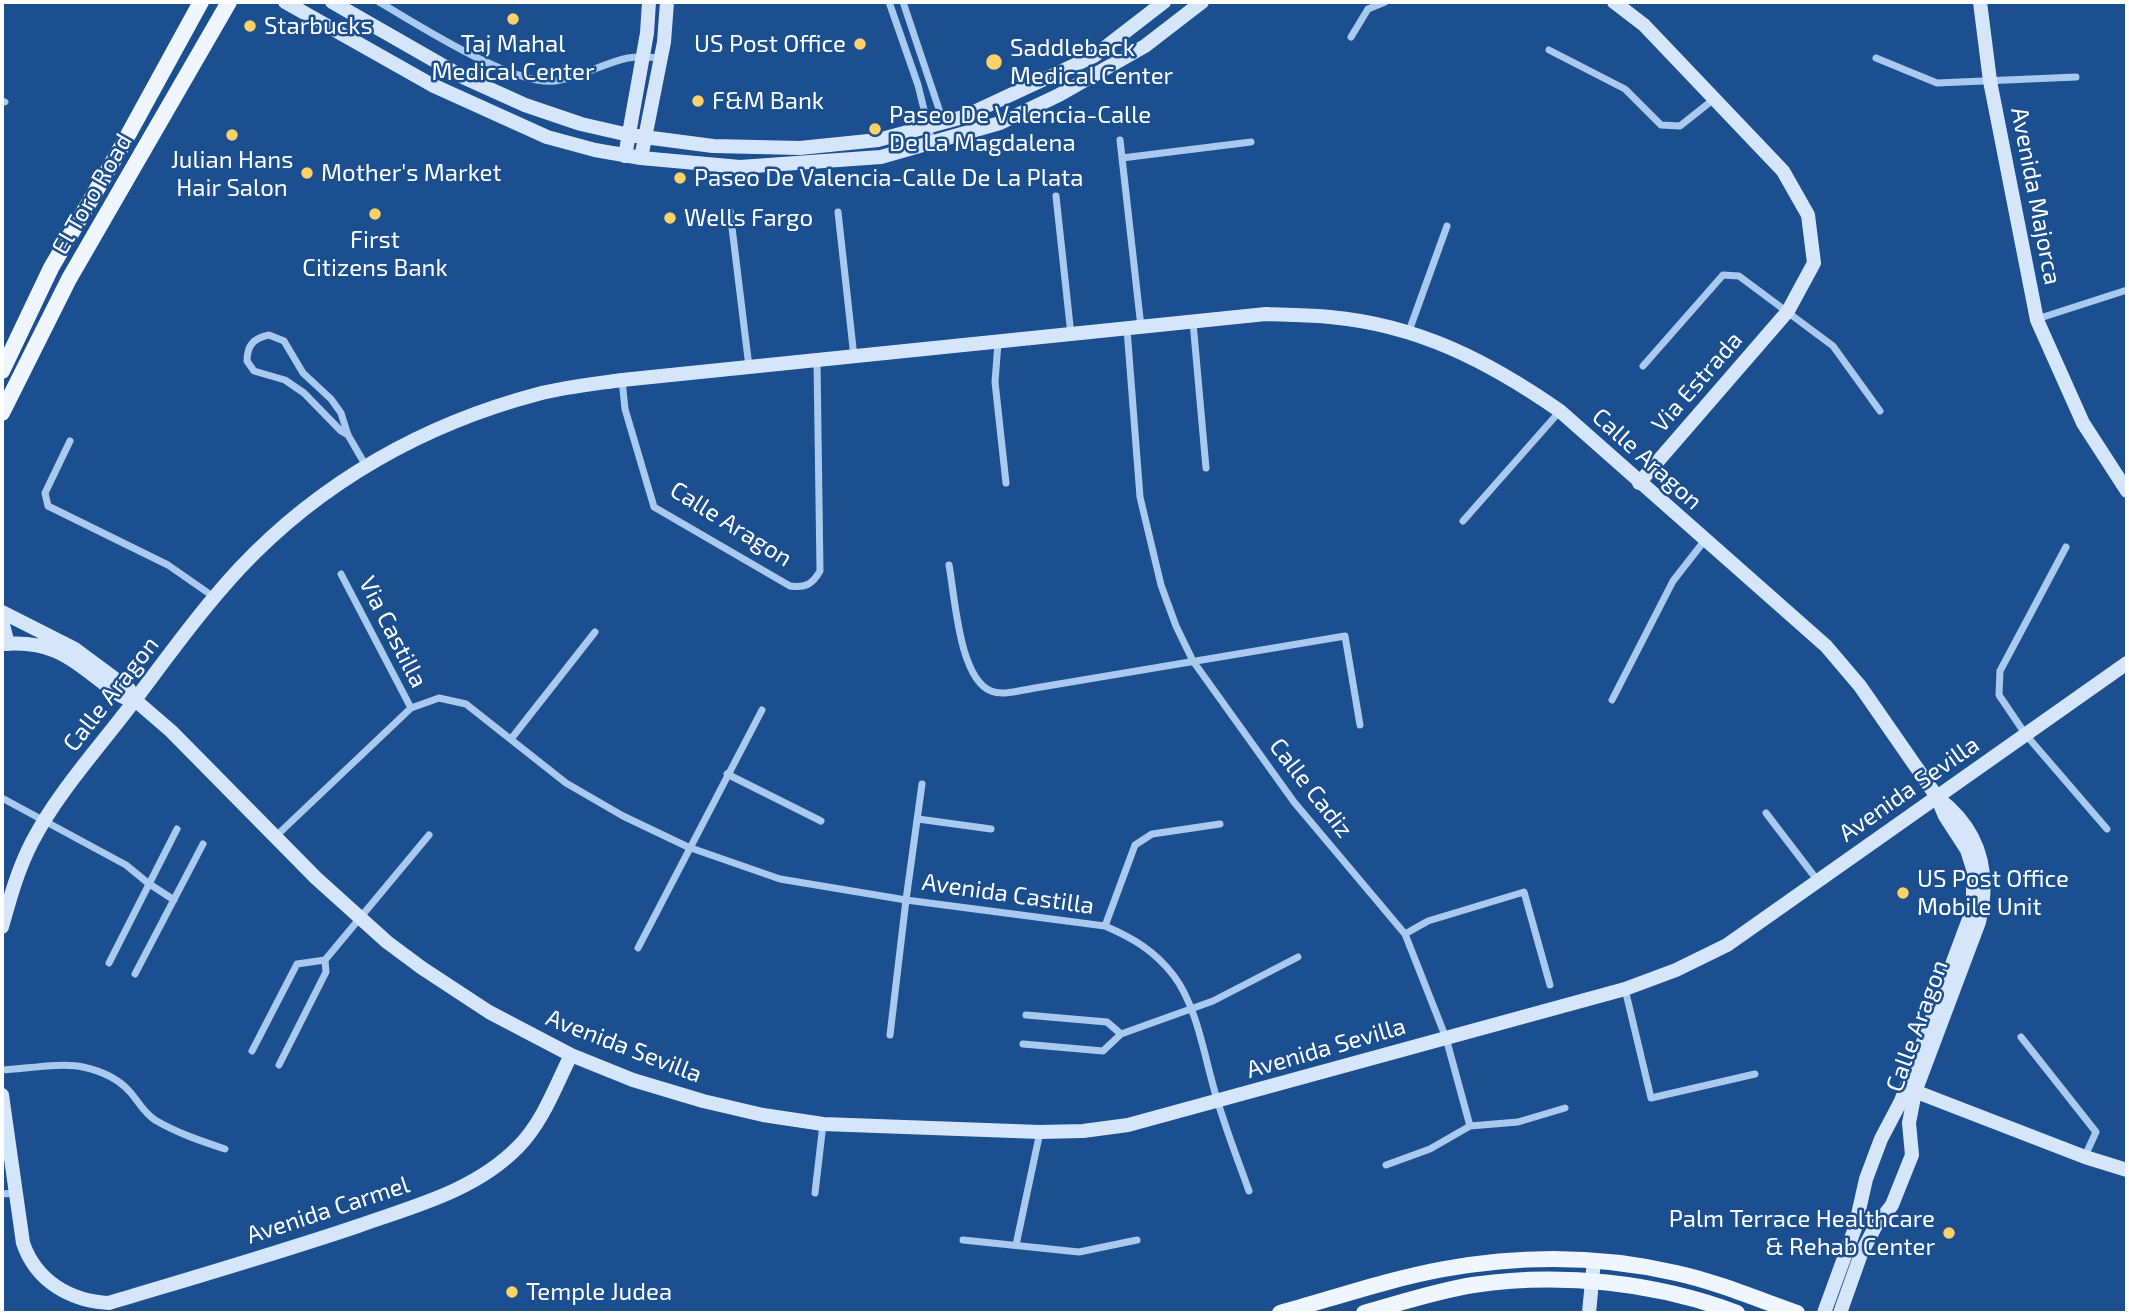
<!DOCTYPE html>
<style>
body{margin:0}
#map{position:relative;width:2129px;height:1315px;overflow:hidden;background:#1b4f8f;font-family:"Exo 2",sans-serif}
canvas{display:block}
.frame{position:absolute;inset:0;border:4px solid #fff;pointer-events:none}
</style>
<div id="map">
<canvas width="2129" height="1315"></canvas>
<div class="frame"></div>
</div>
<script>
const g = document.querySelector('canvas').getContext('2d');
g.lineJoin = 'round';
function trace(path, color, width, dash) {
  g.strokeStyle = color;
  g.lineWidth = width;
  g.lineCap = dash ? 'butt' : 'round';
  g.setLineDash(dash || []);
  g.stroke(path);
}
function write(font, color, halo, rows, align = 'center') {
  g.font = font + ' "Exo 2",sans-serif';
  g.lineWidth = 5;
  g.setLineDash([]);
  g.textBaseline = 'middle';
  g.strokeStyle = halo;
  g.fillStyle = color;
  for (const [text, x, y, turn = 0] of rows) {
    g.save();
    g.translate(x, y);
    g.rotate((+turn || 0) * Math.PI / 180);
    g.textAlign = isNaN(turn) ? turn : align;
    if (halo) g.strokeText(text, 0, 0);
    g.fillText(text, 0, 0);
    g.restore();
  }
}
const street = new Path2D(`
 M 379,2 C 419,25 512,86 555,81 C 580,78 603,63 628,58 C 638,56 650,57 660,58
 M 889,2 L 918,85 L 932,142
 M 903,2 L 944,124
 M 1351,37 L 1368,9 L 1385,2
 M 1549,50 L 1625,89 L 1661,125 L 1680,126 L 1714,99
 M 1876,58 L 1937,83 L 2076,77
 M 2,101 L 5,102
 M 1120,140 L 1141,327
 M 1122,158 L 1251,142
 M 1056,196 L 1071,335
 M 730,211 L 749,367
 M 838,212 L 854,357
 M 2037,319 L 2127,290
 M 1193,322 L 1206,468
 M 1127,329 L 1140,497 L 1161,585 L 1176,626 L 1193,661 L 1294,802 L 1405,934 L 1446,1038 L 1470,1126
 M 1409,331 L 1447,226
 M 998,343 L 995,382 L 1006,483
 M 1643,366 L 1723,275 L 1739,276 L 1833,346 L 1880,411
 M 622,380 L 625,409 L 654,507 L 790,586 C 805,588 812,585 820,571 L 817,361
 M 348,435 L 341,431 L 304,393 L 285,380 L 254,371 L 247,361 C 247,345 254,338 269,335 L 284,341 L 303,373 L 331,399 L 341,413 L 348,435 L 366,466
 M 70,441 L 45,493 L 48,506 L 168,565 L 214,597
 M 1463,521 L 1560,411
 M 2066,547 L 2000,671 L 1999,695 L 2026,735 L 2107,829
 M 949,565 C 955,597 959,678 991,691 C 1003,696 1022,690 1035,688 L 1345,636 L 1360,725
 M 341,574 L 411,708
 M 1612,700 L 1673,581 L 1705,540
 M 511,739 L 595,632
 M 727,774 L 821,821
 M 2,798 L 126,865 L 148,883 L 174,900
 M 1766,813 L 1818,881
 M 918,819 L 991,829
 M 275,837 L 411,708 L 439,698 L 466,704 L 566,783 L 623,816 L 688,847 L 780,879 L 906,900 L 1105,926 C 1133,938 1155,951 1174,976 C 1198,1008 1205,1061 1217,1099 C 1226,1130 1238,1160 1249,1191
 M 1105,926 L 1135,845 L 1152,834 L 1220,824
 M 1405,934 L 1428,921 L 1524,892 L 1550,985
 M 638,948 L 762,710
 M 325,960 L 429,835
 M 109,963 L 177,829
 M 135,974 L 203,844
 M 1625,989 L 1651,1098 L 1755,1074
 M 1026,1015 L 1107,1022 L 1121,1034
 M 890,1035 L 906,900 L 922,784
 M 2021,1037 L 2096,1132 L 2085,1156
 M 1023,1044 L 1103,1051 L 1121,1034 L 1213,1001 L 1298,957
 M 252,1051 L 297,964 L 325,960
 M 279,1065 L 326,972 L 325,960
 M 2,1070 C 24,1069 63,1062 83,1067 C 101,1071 118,1078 130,1092 C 139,1102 143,1112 155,1120 C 177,1133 201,1141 225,1149
 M 1386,1165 L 1430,1149 L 1470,1126 L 1518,1122 L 1565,1108
 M 815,1193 L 823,1124
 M 2,1194 L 15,1193
 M 963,1240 L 1079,1252 L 1137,1240
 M 1016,1245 L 1040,1132`);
const secondary = new Path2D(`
 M 285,2 L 432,85 L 547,137 L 595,150 L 641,158 L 740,167 L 881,157 L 1000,123 L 1059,95 L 1145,46 L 1202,2
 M 332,2 L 463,77 L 525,105 L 581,124 L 629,135 L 713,146 L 800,148 L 878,140 L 963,117 L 1094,56 L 1164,2
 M 1614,2 L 1644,25 L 1783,171 L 1808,215 L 1814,263 L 1788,311 L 1639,483
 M 1980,2 L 1990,81 L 2037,320 L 2083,423 L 2127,491
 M 625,156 L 647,33 L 649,2
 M 641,158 L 664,42 L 667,2
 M 2,612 L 75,649 L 129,689 L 135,700 L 171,731 L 316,878 L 387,942 L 422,968 L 489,1012 L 571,1055 L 633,1080 L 703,1101 L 763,1115 L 823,1124 L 1040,1132 L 1083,1131 L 1128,1125 L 1625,989 L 1676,970 L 1727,945 L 2127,663
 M 2,621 L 8,644
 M 2,644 C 48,640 66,654 102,682 C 113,690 121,699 135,700
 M 2,927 C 10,898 18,869 32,842 C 57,794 95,752 128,709 C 164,662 199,612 240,568 C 321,482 424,424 538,394 C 565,387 594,384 622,380 L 1266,314 C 1287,315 1309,315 1330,317 C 1418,325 1488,361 1560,411 L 1826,646 L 1860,686 L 1937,797 L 1945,816 L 1967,850 L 1973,869 L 1973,901 L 1969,919 L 1901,1101 L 1881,1139 L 1866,1179 L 1855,1228 L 1824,1313
 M 1909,1089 L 2085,1157 L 2127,1170
 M 2,1095 L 23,1243 C 36,1281 70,1301 109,1303 C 192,1278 275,1254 358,1226 C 414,1206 475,1191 518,1147 C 543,1122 556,1085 571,1055
 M 1589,1313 L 1594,1260
 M 1840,1313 L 1861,1254 L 1875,1227 L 1892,1205 L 1912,1155 L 1909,1123 L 1915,1092 L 1979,922 C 1991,872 1980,830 1938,798`);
const primary = new Path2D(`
 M 2,371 L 51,268 L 122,146 L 201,2
 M 2,413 L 69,279 L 229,2
 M 1280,1313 C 1334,1298 1389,1279 1444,1269 C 1521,1255 1599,1255 1676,1273 C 1717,1282 1757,1299 1797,1313
 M 1364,1313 C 1400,1303 1436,1291 1473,1285 C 1560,1272 1655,1282 1737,1313`);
const markers = [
 [513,19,7,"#ffd166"],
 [250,26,7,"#ffd166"],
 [860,44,7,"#ffd166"],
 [994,62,9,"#ffd166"],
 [698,101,7,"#ffd166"],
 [875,129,7,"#ffd166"],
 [232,135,7,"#ffd166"],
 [307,173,7,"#ffd166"],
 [680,178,7,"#ffd166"],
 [375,214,7,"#ffd166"],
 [670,218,7,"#ffd166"],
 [1903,893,7,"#ffd166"],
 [1949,1233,7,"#ffd166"],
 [512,1292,7,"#ffd166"]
];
const poiNames = [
 ["Starbucks",264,26],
 ["Taj Mahal",513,44,"center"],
 ["Medical Center",513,72,"center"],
 ["US Post Office",846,44,"right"],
 ["Saddleback",1010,48],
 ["Medical Center",1010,76],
 ["F&M Bank",712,101],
 ["Paseo De Valencia-Calle",889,115],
 ["De La Magdalena",889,143],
 ["Julian Hans",232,160,"center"],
 ["Hair Salon",232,188,"center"],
 ["Mother's Market",321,173],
 ["Paseo De Valencia-Calle De La Plata",694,178],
 ["Wells Fargo",684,218],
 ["First",375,240,"center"],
 ["Citizens Bank",375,268,"center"],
 ["US Post Office",1917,879],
 ["Mobile Unit",1917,907],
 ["Palm Terrace Healthcare",1935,1219,"right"],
 ["& Rehab Center",1935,1247,"right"],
 ["Temple Judea",526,1292]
];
const streetNames = [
 ["El Toro Road",92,194,-60],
 ["Avenida Majorca",2036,196,79],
 ["Via Estrada",1697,382,-49],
 ["Calle Aragon",1647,459,42],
 ["Calle Aragon",731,524,32],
 ["Via Castilla",393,632,63],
 ["Calle Aragon",111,694,-52],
 ["Calle Cadiz",1311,788,52],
 ["Avenida Sevilla",1909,789,-35],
 ["Avenida Castilla",1008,894,8],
 ["Calle Aragon",1917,1026,-70],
 ["Avenida Sevilla",624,1046,21],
 ["Avenida Sevilla",1326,1048,-16],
 ["Avenida Carmel",328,1210,-18]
];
trace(street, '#a9c9ee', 7);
trace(secondary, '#d6e6fa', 14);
trace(primary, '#f0f6ff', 16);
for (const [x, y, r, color] of markers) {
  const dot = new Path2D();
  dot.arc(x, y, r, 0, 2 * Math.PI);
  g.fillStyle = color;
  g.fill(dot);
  trace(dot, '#1b4f8f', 2.5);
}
write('24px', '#fff', '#1b4f8f', poiNames, 'left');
write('24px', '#fff', '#1b4f8f', streetNames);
</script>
